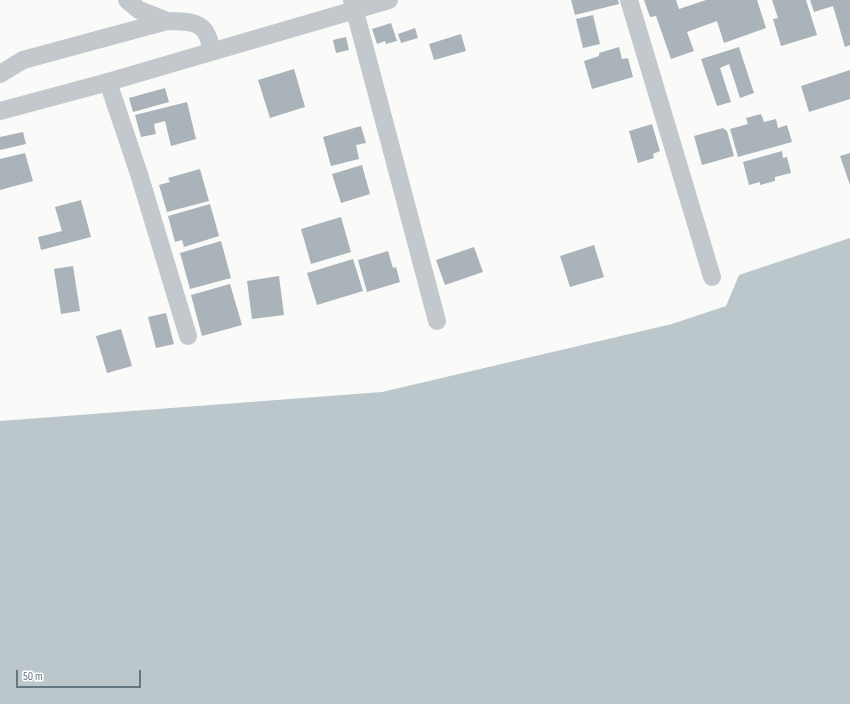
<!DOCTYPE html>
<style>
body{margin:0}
#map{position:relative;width:850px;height:704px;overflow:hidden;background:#fafaf8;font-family:"Sofia Sans Condensed",sans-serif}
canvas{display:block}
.scale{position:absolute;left:16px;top:670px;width:125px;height:18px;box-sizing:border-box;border:2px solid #657683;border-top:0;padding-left:5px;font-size:12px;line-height:14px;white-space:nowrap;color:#657683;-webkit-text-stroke:3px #fff;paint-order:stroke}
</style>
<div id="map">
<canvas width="850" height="704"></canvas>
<div class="scale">50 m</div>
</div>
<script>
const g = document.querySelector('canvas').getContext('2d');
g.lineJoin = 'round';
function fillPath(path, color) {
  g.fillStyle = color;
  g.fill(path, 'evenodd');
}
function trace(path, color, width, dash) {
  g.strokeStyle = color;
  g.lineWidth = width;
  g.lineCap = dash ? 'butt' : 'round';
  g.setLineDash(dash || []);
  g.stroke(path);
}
const water = new Path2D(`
 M 850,238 L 850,704 L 0,704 L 0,421 L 382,392 L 672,324 L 726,306 L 739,275 Z`);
const building = new Path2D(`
 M 571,0 L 618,0 L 619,4 L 575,15 Z
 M 644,0 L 676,0 L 679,9 L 706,0 L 757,0 L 766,28 L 724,43 L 717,21 L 687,32 L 694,51 L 671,59 L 656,16 L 650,17 Z
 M 772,0 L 806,0 L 817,35 L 781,46 L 773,19 L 778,18 Z
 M 810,0 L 850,0 L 850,45 L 845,47 L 833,6 L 814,12 Z
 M 593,15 L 600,44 L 583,48 L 576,19 Z
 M 391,23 L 397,41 L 386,44 L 385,41 L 377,44 L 372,29 Z
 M 415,28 L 418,38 L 401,43 L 398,34 Z
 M 461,34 L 466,51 L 434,60 L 429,44 Z
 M 346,37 L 349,50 L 336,53 L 333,40 Z
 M 619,47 L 622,59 L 628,58 L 633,77 L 592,89 L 584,61 L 599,56 L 599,53 Z
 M 739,47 L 754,93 L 740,98 L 729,64 L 720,68 L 731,102 L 717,106 L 701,59 Z
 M 294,69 L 305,107 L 270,118 L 258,80 Z
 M 850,70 L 850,99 L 809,112 L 801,86 Z
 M 165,88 L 169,102 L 133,112 L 129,98 Z
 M 187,102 L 196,139 L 171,146 L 165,121 L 154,124 L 156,134 L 141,137 L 135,115 Z
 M 761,114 L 764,122 L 776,119 L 778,128 L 787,125 L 792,142 L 738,157 L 730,129 L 748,124 L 746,118 Z
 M 652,124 L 660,151 L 653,154 L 654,158 L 638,163 L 629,131 Z
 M 361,126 L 366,143 L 356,145 L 359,159 L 331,166 L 323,137 Z
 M 723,128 L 727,131 L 734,156 L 702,165 L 694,136 Z
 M 23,132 L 26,144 L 0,150 L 0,137 Z
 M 782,151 L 783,158 L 787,157 L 791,173 L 775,177 L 775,181 L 760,185 L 760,182 L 749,185 L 743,162 Z
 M 25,153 L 33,181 L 0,190 L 0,159 Z
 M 850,153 L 850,185 L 840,156 Z
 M 362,165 L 370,194 L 341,203 L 332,174 Z
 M 200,169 L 209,201 L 167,212 L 159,185 L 170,182 L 168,178 Z
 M 81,200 L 91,237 L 41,250 L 38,237 L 62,231 L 55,207 Z
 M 210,204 L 219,236 L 184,247 L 182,240 L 175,242 L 168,216 Z
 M 341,217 L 351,252 L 311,264 L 301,229 Z
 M 221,241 L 231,278 L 190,289 L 180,253 Z
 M 594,245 L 604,277 L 570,287 L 560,256 Z
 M 474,247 L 483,272 L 445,285 L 436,260 Z
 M 388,251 L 393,268 L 396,267 L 400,282 L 367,292 L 358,260 Z
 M 353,259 L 363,291 L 317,305 L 307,273 Z
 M 73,266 L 80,311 L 61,314 L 54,269 Z
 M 279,276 L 284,315 L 252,319 L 247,281 Z
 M 230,284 L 242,325 L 202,336 L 191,295 Z
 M 166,313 L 174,344 L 156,348 L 148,317 Z
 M 121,329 L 132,366 L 107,373 L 96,336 Z`);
const minor = new Path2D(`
 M 127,0 L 139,10 L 167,21
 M 352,0 L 437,321
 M 629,0 L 712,277
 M 0,74 L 23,60 L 167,21 C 179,22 196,20 204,30 C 209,35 210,45 212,51
 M 108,82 L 139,174 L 188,336
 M 0,111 L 108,82 L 389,0`);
fillPath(water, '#bbc7cb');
fillPath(building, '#aab3b9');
trace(minor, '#c3c8cc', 18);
</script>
